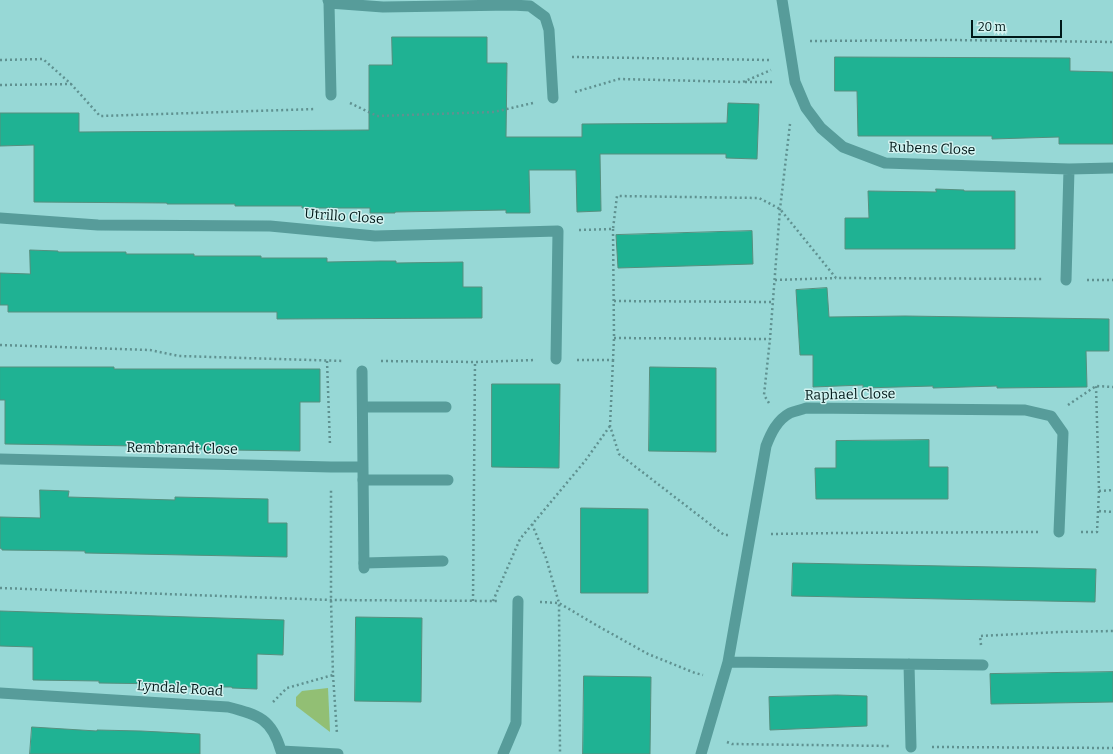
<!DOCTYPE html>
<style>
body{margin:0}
#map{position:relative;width:1113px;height:754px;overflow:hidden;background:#97d8d6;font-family:Bitter,serif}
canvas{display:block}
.scale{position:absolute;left:971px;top:20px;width:91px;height:18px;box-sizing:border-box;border:2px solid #001818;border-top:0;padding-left:5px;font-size:12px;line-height:14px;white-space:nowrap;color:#001818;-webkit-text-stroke:3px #d2f2f0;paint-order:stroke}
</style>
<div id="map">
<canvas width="1113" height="754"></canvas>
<div class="scale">20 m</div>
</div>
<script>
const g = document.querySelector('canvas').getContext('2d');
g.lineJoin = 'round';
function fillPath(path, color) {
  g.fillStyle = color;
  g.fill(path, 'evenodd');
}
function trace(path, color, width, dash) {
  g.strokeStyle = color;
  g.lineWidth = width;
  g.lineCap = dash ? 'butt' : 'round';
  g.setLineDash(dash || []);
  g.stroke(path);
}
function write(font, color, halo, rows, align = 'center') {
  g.font = font + ' Bitter,serif';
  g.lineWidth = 3;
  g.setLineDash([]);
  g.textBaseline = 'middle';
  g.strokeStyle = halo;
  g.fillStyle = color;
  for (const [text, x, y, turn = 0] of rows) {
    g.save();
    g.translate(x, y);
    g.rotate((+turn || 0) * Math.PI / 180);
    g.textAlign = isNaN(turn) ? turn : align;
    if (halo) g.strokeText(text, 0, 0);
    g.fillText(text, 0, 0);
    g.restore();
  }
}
const green = new Path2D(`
 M 328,688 L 330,732 L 296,706 L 296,697 L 302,691 Z`);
const building = new Path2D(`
 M 392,37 L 487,37 L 487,63 L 507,63 L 506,137 L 582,137 L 582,124 L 727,123 L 728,103 L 759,104 L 757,159 L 726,158 L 726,154 L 600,154 L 601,211 L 577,212 L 576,170 L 529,170 L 530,213 L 506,213 L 506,210 L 395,212 L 395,213 L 370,213 L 370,208 L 302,208 L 302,206 L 235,206 L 235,204 L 167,204 L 167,203 L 34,202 L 34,145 L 0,146 L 0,113 L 79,113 L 79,132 L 369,130 L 369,65 L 392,65 Z
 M 835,57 L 1070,58 L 1070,71 L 1113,72 L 1113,144 L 1059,144 L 1059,137 L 992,139 L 992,136 L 858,136 L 857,91 L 835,91 Z
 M 936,189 L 964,190 L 964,191 L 1015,191 L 1015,249 L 845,249 L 845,218 L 869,218 L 868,191 L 936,192 Z
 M 752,231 L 753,264 L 618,268 L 616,235 Z
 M 30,250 L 58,251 L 58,252 L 126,252 L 126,254 L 194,254 L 194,256 L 261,256 L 261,258 L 327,258 L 327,262 L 380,261 L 396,261 L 396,263 L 463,262 L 463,287 L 482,287 L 482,318 L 277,319 L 277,312 L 8,312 L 8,305 L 0,305 L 0,273 L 30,274 Z
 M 827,288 L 829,317 L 905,316 L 1109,319 L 1109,351 L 1086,351 L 1087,387 L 997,388 L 997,386 L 933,388 L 933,386 L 863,388 L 863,385 L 813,387 L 813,355 L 800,355 L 796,290 Z
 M 0,367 L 114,367 L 114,369 L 320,369 L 320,402 L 300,402 L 300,451 L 229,450 L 229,451 L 204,451 L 204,449 L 138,449 L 138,446 L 5,444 L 5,400 L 0,400 Z
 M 650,367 L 716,368 L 716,452 L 649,451 Z
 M 492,384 L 560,384 L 559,468 L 492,467 Z
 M 929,440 L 929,467 L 948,467 L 948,499 L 816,499 L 815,468 L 836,468 L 836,441 Z
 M 40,490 L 69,491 L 68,497 L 175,500 L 175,497 L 268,499 L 268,523 L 287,523 L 287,557 L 85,553 L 85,551 L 2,550 L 2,549 L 0,548 L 0,517 L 40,518 Z
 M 581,508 L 648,509 L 648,593 L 581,593 Z
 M 793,563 L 1096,569 L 1095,602 L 792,596 Z
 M 0,611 L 284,620 L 283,655 L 257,654 L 257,689 L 232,688 L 232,687 L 165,687 L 165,684 L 99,683 L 99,681 L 33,680 L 33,647 L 0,646 Z
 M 356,617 L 422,618 L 421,702 L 355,701 Z
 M 1113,672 L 1113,702 L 991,704 L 990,674 Z
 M 584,676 L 651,677 L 650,754 L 583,754 Z
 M 837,695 L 867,696 L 867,726 L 770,730 L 769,697 Z
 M 32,727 L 97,731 L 97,730 L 141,731 L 200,734 L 200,754 L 30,754 Z`);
const path = new Path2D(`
 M 810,41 L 950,40 L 1113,42
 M 572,57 L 769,60
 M 0,60 L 43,59 L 71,84 L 100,116 L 316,109
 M 745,82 L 774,82
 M 0,85 L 71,84
 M 575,92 L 619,79 L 743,82 L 771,70
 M 350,103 L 377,116 L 494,112 L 533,103
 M 579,230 L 613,229 L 617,196 L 759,198 L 780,209 L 836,278 L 1044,279
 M 775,280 L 836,278
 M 1087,280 L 1113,280
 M 614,301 L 773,302
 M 614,338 L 770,339 L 780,209 L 790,124
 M 0,345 L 150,350 L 179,356 L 344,361
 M 577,360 L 613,360 L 614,338 L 613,229
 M 613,360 L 610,426 L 619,454 L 724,535 L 728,535
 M 327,361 L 330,445
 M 381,361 L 475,362 L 536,360
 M 769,403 L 764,395 L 770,339
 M 1068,405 L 1096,386 L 1113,387
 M 1099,491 L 1113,490
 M 1099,511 L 1113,512
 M 532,524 L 546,558 L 559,603 L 560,754
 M 1081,532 L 1097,532 L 1099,491 L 1096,386
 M 771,534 L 837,533 L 1038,532
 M 0,588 L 331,600 L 497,601
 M 473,601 L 475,362
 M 493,601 L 520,539 L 585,461 L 610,426
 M 540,602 L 559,603 L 596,625 L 648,654 L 695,673 L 703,675
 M 981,645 L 980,636 L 1059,632 L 1113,631
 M 333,675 L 337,734
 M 273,702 L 287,688 L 333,675 L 331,600 L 331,488
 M 727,742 L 732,744 L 889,746
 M 932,747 L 1113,748`);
const service = new Path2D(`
 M 363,407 L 446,407
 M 363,480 L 448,480
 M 364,563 L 443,561
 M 503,754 L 516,723 L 518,601`);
const minor = new Path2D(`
 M 328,0 L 329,3 L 383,7 L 512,5 L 530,6 L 545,17 L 549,30 L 553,98
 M 782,0 L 795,82 L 806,108 L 821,128 L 843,147 L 885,163 L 1069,169 L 1113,168
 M 329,3 L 331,95
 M 0,218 L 98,225 L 270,226 L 375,236 L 558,231 L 556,359
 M 1066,280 L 1069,169
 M 362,371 L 364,568
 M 0,459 L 331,467 L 363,467
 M 728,662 L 983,665
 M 909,664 L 911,747
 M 0,693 L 228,707 C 259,715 272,719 281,751 L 338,754
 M 701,754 L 728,662 L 766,446 C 771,433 777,420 790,413 C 795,411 801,410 806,408 L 1025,410 L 1051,416 L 1063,433 L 1059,532`);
const streetNames = [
 ["Rubens Close",932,149,2],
 ["Utrillo Close",344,217,4],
 ["Raphael Close",850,395,-1],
 ["Rembrandt Close",182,449,1],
 ["Lyndale Road",180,689,4]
];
fillPath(green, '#92bf74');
fillPath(building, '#1fb293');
trace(building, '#568f7e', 1);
trace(path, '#5f9190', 2.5, [2, 3]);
trace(service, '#579c9a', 11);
trace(minor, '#579c9a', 11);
write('14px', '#001818', '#d2f2f0', streetNames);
</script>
